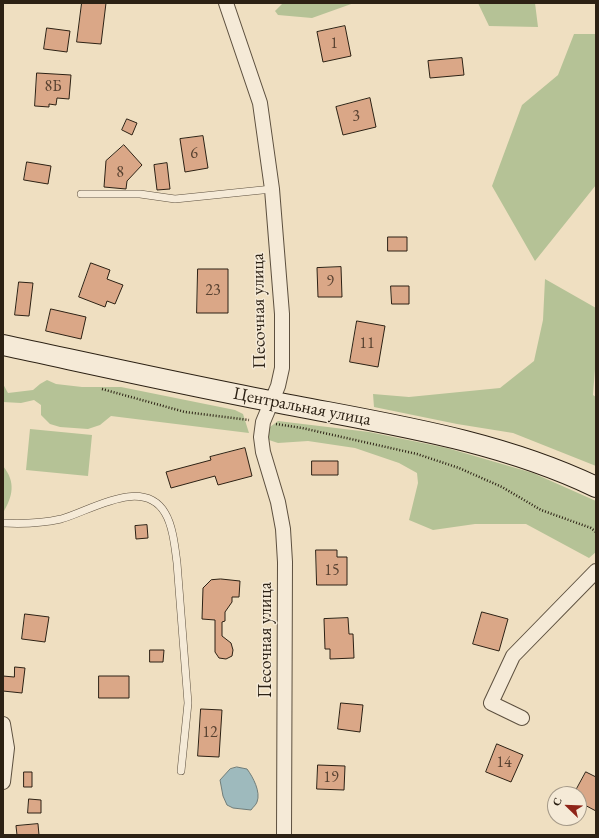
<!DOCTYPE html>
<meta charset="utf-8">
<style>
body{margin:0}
#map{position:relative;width:599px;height:838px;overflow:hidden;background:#efdfc1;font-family:"EB Garamond",serif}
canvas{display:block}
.frame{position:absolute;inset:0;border:4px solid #2c2114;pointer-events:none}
.north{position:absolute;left:547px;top:786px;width:40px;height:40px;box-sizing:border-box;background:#f5ead7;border:1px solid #a59a89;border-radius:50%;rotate:293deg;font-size:11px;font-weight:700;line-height:16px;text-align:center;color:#2c2114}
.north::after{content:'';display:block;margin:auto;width:14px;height:18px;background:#8f2418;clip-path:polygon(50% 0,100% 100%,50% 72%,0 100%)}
</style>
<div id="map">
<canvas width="599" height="838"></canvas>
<div class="frame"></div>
<div class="north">С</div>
</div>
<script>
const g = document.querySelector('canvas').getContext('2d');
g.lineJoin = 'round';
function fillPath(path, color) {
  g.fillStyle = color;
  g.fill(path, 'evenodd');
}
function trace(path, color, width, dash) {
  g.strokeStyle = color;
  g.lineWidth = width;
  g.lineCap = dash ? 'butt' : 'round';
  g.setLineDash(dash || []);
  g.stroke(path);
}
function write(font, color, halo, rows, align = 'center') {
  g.font = font + ' "EB Garamond",serif';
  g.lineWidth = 3;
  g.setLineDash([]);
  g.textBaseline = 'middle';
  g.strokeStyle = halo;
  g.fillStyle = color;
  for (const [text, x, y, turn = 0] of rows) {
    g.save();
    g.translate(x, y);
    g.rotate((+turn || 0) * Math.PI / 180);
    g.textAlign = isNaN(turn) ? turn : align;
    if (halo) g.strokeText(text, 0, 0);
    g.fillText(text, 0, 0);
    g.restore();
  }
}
const green = new Path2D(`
 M 283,3 L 354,3 L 312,18 L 278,15 L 275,11 Z
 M 478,3 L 535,3 L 538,27 L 489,26 Z
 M 574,34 L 596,34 L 596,185 L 535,261 L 492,186 L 522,105 L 558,75 Z
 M 545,279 L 596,308 L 596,356 L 593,395 L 596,397 L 596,466 L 513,433 L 457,424 L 374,407 L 373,394 L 409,397 L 500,388 L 534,361 L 543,320 Z
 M 47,380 L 56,384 L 82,387 L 121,387 L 235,410 L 243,414 L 249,433 L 111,416 L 100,425 L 88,429 L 60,427 L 50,424 L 41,415 L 41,405 L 34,400 L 21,403 L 3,402 L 3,384 L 8,393 L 33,390 L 40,384 Z
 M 278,421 L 369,432 L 447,448 L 533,473 L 596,501 L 596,552 L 589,558 L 526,524 L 475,524 L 433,530 L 409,520 L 418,483 L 417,473 L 399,463 L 355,448 L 308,441 L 278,443 L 263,438 L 266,430 Z
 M 30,429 L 92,435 L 88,476 L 26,470 Z
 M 3,466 C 16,482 13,496 3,513 Z`);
const water = new Path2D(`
 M 237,767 L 247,769 C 253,777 261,792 257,802 C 256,805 253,807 251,810 L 233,808 L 227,805 L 223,796 L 220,780 L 230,769 Z`);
const building = new Path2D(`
 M 82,3 L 106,3 L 101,44 L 77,42 Z
 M 345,26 L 351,56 L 323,62 L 317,32 Z
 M 47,28 L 70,31 L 67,52 L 44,49 Z
 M 462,58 L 464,75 L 430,78 L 428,61 Z
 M 37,73 L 71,75 L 69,99 L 57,98 L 56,105 L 49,104 L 49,107 L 35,106 Z
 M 370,98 L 376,127 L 343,135 L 336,107 Z
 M 127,119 L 137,123 L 132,135 L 122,130 Z
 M 203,136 L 208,168 L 185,172 L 180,139 Z
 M 124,145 L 142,165 L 127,181 L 126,189 L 104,187 L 106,161 Z
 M 27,162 L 51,166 L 48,184 L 24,180 Z
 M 167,163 L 170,189 L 157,190 L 154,165 Z
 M 388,237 L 407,237 L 407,251 L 388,251 Z
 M 91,263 L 110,270 L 107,279 L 123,285 L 115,304 L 107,301 L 105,307 L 79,297 Z
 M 341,267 L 342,297 L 318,297 L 317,268 Z
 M 198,269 L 228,269 L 228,313 L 197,313 Z
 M 19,282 L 33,283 L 29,316 L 15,315 Z
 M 391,286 L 409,286 L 409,304 L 392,304 Z
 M 51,309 L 86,317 L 81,339 L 46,331 Z
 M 357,321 L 385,326 L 378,367 L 350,362 Z
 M 245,448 L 252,476 L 218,485 L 215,476 L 171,488 L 166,472 L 211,460 L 210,457 Z
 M 312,461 L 338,461 L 338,475 L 312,475 Z
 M 147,525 L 148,538 L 136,539 L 135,526 Z
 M 316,550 L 337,550 L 337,557 L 347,557 L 347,585 L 317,585 Z
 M 221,579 L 240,581 L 239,597 L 232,597 L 232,602 L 225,612 L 225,621 L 222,622 L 222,636 L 231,643 L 233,650 L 232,656 L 226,659 L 219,658 L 215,652 L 215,620 L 202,619 L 203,588 L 211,580 Z
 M 482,612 L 508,619 L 499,651 L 473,644 Z
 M 25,614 L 49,617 L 45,642 L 22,639 Z
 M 348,618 L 349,634 L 353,634 L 354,658 L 330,659 L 330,649 L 325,649 L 324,619 Z
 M 150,650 L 164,650 L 163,662 L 150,662 Z
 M 15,667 L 25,668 L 22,693 L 3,691 L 3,676 L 14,677 Z
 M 99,676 L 129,676 L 129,698 L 99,698 Z
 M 341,703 L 363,705 L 360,732 L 338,729 Z
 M 201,709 L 222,710 L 219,757 L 198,756 Z
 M 497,744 L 523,755 L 511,782 L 486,772 Z
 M 318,765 L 345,766 L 344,790 L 317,789 Z
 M 24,772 L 32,772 L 32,787 L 24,787 Z
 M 586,772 L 596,777 L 596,811 L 579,802 L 579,794 L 574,794 Z
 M 29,799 L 41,800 L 41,813 L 28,813 Z
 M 38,824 L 39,835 L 17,835 L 16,826 Z`);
const path = new Path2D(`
 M 102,389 L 185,412 L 249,420
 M 276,424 L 302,428 L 417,454 L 459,468 L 502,487 L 541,510 L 591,528 L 596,532`);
const lane = new Path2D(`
 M 81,194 L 140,194 L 175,199 L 272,189
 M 3,523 C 22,524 43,523 61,519 C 90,511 143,476 165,513 C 173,526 175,548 177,563 L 188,703 L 181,771`);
const street = new Path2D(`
 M 226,3 L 260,103 L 272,189 L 282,314 L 282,368 L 278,386 L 263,422 L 261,437 L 263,452 L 278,502 L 283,529 L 285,562 L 284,835
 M 522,718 L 491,703 L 513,656 L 596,571
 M 3,724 L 7,748 L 3,782`);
const secondary = new Path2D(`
 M 3,345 C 92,364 181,384 270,401 C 380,423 494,438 596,487`);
const numberNames = [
 ["1",334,44],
 ["8Б",53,87],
 ["3",356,117],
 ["6",194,154],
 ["8",120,173],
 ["9",330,282],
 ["23",213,291],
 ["11",367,344],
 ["15",332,571],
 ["12",210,733],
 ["14",504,763],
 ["19",331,778]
];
const streetNames = [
 ["Песочная улица",259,311,-91],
 ["Центральная улица",302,407,11],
 ["Песочная улица",266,640,-90]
];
fillPath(green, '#b5c296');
fillPath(water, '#9ebabd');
trace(water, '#707d79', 1);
fillPath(building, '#daa787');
trace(building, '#2c2114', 1);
trace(lane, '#5d503f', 8);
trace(street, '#5d503f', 16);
trace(secondary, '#2c2114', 22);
trace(path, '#2c2114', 2.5, [1, 2]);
trace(lane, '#f5ead7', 7);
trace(street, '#f5ead7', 14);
trace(secondary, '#f5ead7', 20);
write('16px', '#584231', null, numberNames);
write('18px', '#2c2114', '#f5ead7', streetNames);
</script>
